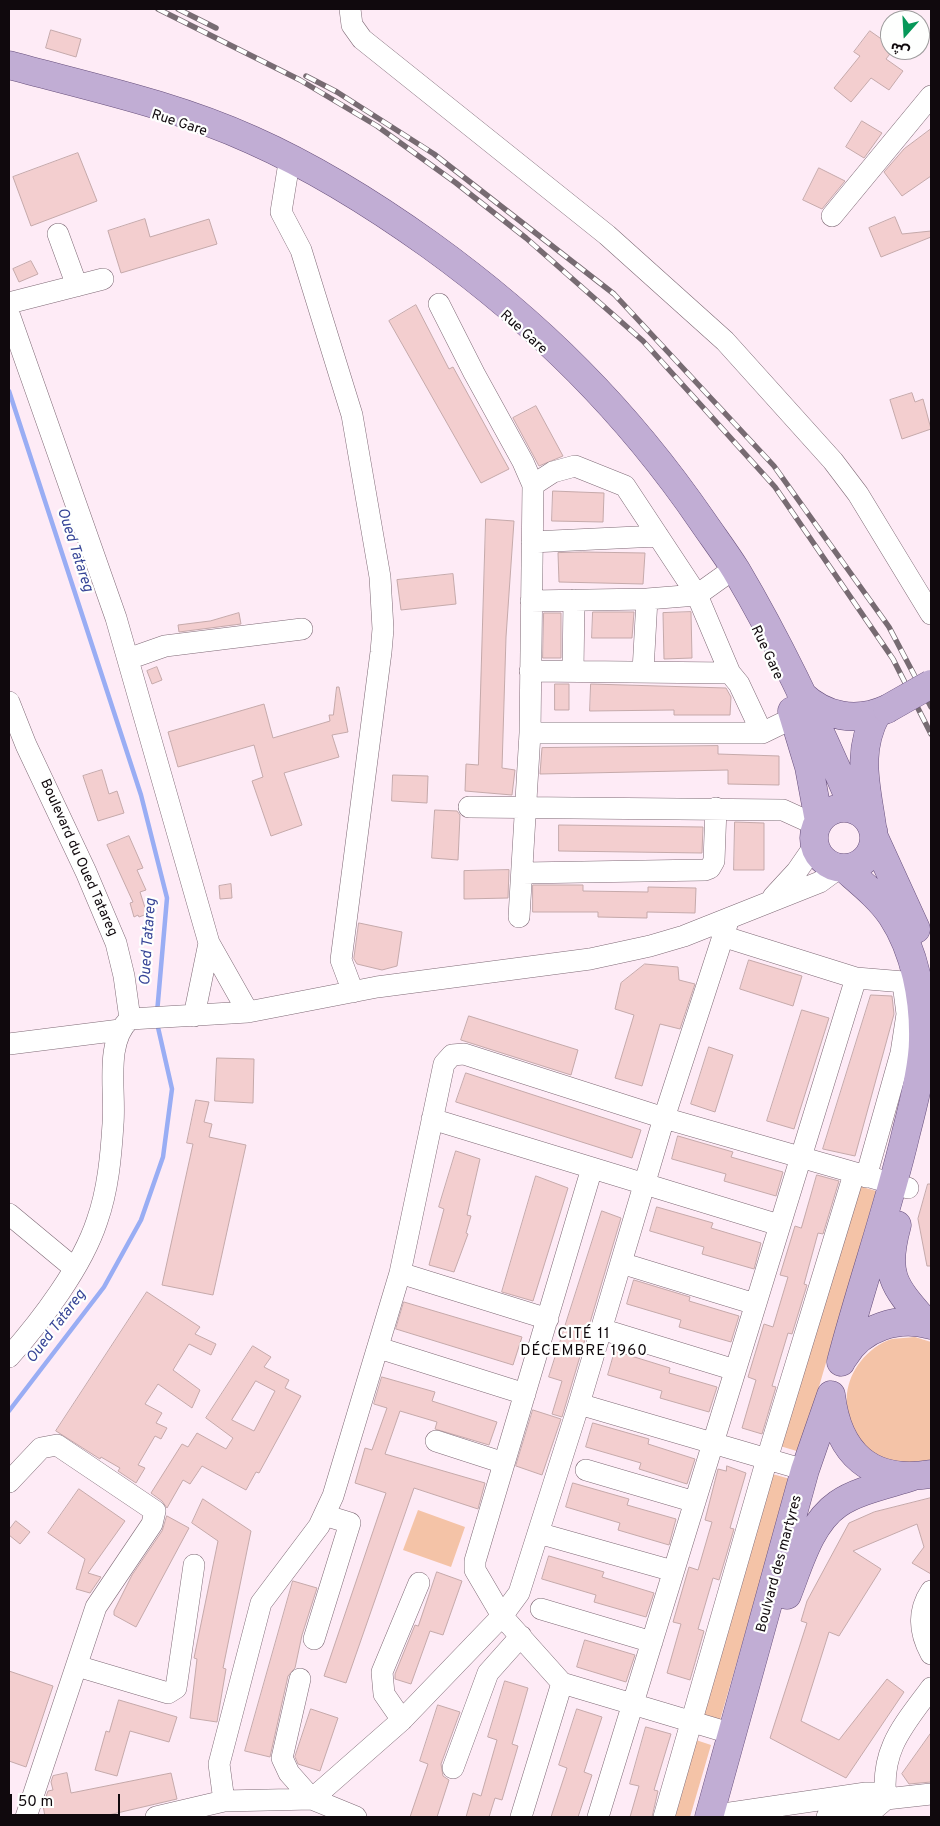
<!DOCTYPE html>
<meta charset="utf-8">
<style>
body{margin:0}
#map{position:relative;width:940px;height:1826px;overflow:hidden;background:#feebf6;font-family:Overpass,"Noto Sans Arabic",sans-serif}
canvas{display:block}
.frame{position:absolute;inset:0;border:10px solid #10090d;pointer-events:none}
.north{position:absolute;left:880px;top:10px;width:50px;height:50px;box-sizing:border-box;background:#fefffe;border:1px solid #9f9d9e;border-radius:50%;rotate:199deg;font-size:14px;font-weight:700;line-height:20px;text-align:center;color:#10090d}
.north::after{content:'';display:block;margin:auto;width:18px;height:22px;background:#069859;clip-path:polygon(50% 0,100% 100%,50% 72%,0 100%)}
.scale{position:absolute;left:10px;top:1794px;width:110px;height:22px;box-sizing:border-box;border:2px solid #10090d;border-top:0;padding-left:6px;font-size:15px;line-height:18px;white-space:nowrap;color:#10090d;-webkit-text-stroke:4px #fefffe;paint-order:stroke}
</style>
<div id="map">
<canvas width="940" height="1826"></canvas>
<div class="frame"></div>
<div class="north">ش</div>
<div class="scale">50 m</div>
</div>
<script>
const g = document.querySelector('canvas').getContext('2d');
g.lineJoin = 'round';
function fillPath(path, color) {
  g.fillStyle = color;
  g.fill(path, 'evenodd');
}
function trace(path, color, width, dash) {
  g.strokeStyle = color;
  g.lineWidth = width;
  g.lineCap = dash ? 'butt' : 'round';
  g.setLineDash(dash || []);
  g.stroke(path);
}
function write(font, color, halo, rows, align = 'center') {
  g.font = font + ' Overpass,sans-serif';
  g.lineWidth = 4.5;
  g.setLineDash([]);
  g.textBaseline = 'middle';
  g.strokeStyle = halo;
  g.fillStyle = color;
  for (const [text, x, y, turn = 0] of rows) {
    g.save();
    g.translate(x, y);
    g.rotate((+turn || 0) * Math.PI / 180);
    g.textAlign = isNaN(turn) ? turn : align;
    if (halo) g.strokeText(text, 0, 0);
    g.fillText(text, 0, 0);
    g.restore();
  }
}
const green = new Path2D(`
 M 856,1185 L 876,1191 L 800,1452 L 780,1446 Z
 M 915,1337 L 931,1342 L 931,1460 C 926,1463 919,1463 912,1464 C 857,1469 827,1402 861,1361 C 868,1352 880,1342 892,1339 C 899,1338 908,1338 915,1337 Z
 M 769,1473 L 790,1479 L 720,1720 L 699,1714 Z
 M 418,1510 L 465,1527 L 451,1567 L 403,1550 Z
 M 693,1739 L 711,1745 L 690,1817 L 670,1817 Z`);
const stream = new Path2D(`
 M 9,391 L 141,795 L 167,898 L 157,1013
 M 9,1411 L 104,1287 L 141,1220 L 163,1157 L 172,1089 L 157,1023`);
const building = new Path2D(`
 M 51,30 L 81,39 L 76,57 L 46,48 Z
 M 870,31 L 890,45 L 890,50 L 893,50 L 886,59 L 903,71 L 889,90 L 871,78 L 851,102 L 834,88 L 860,56 L 854,52 Z
 M 862,121 L 882,133 L 864,158 L 846,147 Z
 M 931,129 L 931,176 L 902,196 L 884,172 L 904,149 Z
 M 78,153 L 97,201 L 31,226 L 13,177 Z
 M 819,168 L 845,181 L 822,209 L 803,200 Z
 M 895,217 L 902,234 L 931,231 L 931,237 L 881,257 L 869,228 Z
 M 145,219 L 150,237 L 209,219 L 217,244 L 121,273 L 108,231 Z
 M 31,261 L 38,274 L 19,282 L 13,269 Z
 M 416,305 L 449,369 L 453,367 L 509,469 L 481,483 L 389,321 Z
 M 912,393 L 915,402 L 923,399 L 931,429 L 902,439 L 890,400 Z
 M 536,406 L 563,456 L 539,466 L 513,418 Z
 M 553,491 L 604,493 L 603,522 L 552,521 Z
 M 486,519 L 514,521 L 506,637 L 502,768 L 515,770 L 512,795 L 465,791 L 466,764 L 478,765 Z
 M 583,552 L 645,553 L 643,584 L 559,582 L 558,553 Z
 M 453,574 L 456,604 L 401,610 L 397,580 Z
 M 593,612 L 634,612 L 632,638 L 592,638 Z
 M 691,612 L 692,658 L 664,659 L 663,613 Z
 M 239,613 L 241,624 L 179,632 L 178,625 L 210,621 Z
 M 544,613 L 561,613 L 561,658 L 543,658 Z
 M 157,667 L 162,680 L 152,684 L 147,671 Z
 M 555,684 L 569,684 L 569,710 L 555,710 Z
 M 591,684 L 726,688 L 731,697 L 730,715 L 674,715 L 674,710 L 590,711 Z
 M 337,687 L 339,687 L 348,732 L 332,735 L 339,757 L 284,773 L 302,825 L 271,836 L 252,781 L 263,777 L 254,745 L 178,767 L 168,732 L 264,704 L 273,738 L 330,721 L 329,715 L 333,715 Z
 M 718,746 L 718,754 L 779,756 L 779,785 L 728,784 L 728,770 L 540,774 L 542,748 Z
 M 102,770 L 109,794 L 117,791 L 124,813 L 98,821 L 83,776 Z
 M 393,775 L 428,776 L 427,803 L 392,801 Z
 M 435,810 L 457,811 L 460,815 L 458,860 L 432,858 Z
 M 735,822 L 764,823 L 764,870 L 734,870 Z
 M 559,825 L 703,827 L 702,853 L 559,851 Z
 M 129,836 L 143,868 L 137,870 L 146,890 L 140,892 L 147,914 L 139,917 L 138,915 L 134,917 L 130,903 L 133,902 L 107,845 Z
 M 509,870 L 508,898 L 464,899 L 464,871 Z
 M 231,884 L 232,898 L 220,899 L 219,886 Z
 M 533,885 L 583,885 L 583,891 L 648,892 L 648,887 L 696,888 L 695,913 L 647,912 L 647,918 L 598,917 L 598,912 L 533,912 Z
 M 359,923 L 402,932 L 397,966 L 382,970 L 357,964 L 354,959 Z
 M 749,960 L 802,976 L 793,1006 L 740,989 Z
 M 645,964 L 678,967 L 679,980 L 695,984 L 680,1029 L 660,1024 L 642,1086 L 615,1078 L 634,1015 L 615,1009 L 621,983 Z
 M 871,995 L 892,996 L 894,1014 L 855,1156 L 823,1149 Z
 M 802,1010 L 829,1018 L 794,1129 L 767,1121 Z
 M 469,1016 L 578,1050 L 571,1075 L 461,1040 Z
 M 709,1047 L 733,1055 L 715,1112 L 691,1104 Z
 M 217,1058 L 254,1059 L 253,1103 L 215,1101 Z
 M 466,1073 L 641,1130 L 632,1158 L 456,1102 Z
 M 196,1100 L 209,1102 L 204,1122 L 212,1124 L 209,1137 L 246,1145 L 213,1295 L 162,1285 L 193,1144 L 187,1143 Z
 M 678,1136 L 733,1152 L 731,1157 L 783,1172 L 776,1196 L 724,1181 L 726,1174 L 672,1159 Z
 M 456,1151 L 480,1159 L 467,1215 L 471,1216 L 466,1233 L 468,1234 L 454,1272 L 429,1265 L 444,1209 L 439,1207 Z
 M 817,1175 L 839,1181 L 823,1234 L 818,1233 L 804,1284 L 807,1285 L 792,1334 L 788,1333 L 772,1386 L 776,1387 L 762,1434 L 742,1428 L 756,1380 L 748,1377 L 764,1324 L 773,1327 L 788,1277 L 780,1275 L 795,1226 L 801,1228 Z
 M 536,1176 L 568,1188 L 533,1301 L 502,1292 Z
 M 928,1184 L 931,1184 L 931,1266 L 927,1266 L 918,1219 Z
 M 657,1207 L 713,1223 L 711,1228 L 761,1243 L 754,1269 L 702,1254 L 704,1247 L 650,1231 Z
 M 602,1211 L 621,1218 L 562,1417 L 552,1414 L 562,1381 L 549,1377 Z
 M 634,1280 L 690,1297 L 689,1301 L 739,1316 L 731,1342 L 679,1327 L 681,1320 L 627,1304 Z
 M 147,1292 L 200,1327 L 195,1334 L 216,1344 L 211,1355 L 189,1344 L 173,1370 L 200,1390 L 192,1408 L 158,1384 L 145,1404 L 162,1413 L 156,1423 L 167,1428 L 161,1439 L 155,1436 L 138,1465 L 145,1468 L 136,1483 L 118,1471 L 120,1468 L 101,1457 L 100,1459 L 56,1431 Z
 M 404,1302 L 522,1337 L 513,1365 L 396,1329 Z
 M 253,1346 L 271,1357 L 264,1367 L 289,1380 L 285,1388 L 301,1396 L 259,1473 L 256,1472 L 246,1490 L 202,1466 L 190,1484 L 183,1480 L 167,1508 L 162,1501 L 151,1493 L 182,1444 L 188,1447 L 197,1433 L 226,1449 L 233,1438 L 206,1418 ZM 256,1381 L 275,1391 L 254,1431 L 232,1420 Z
 M 615,1351 L 670,1368 L 669,1373 L 717,1387 L 709,1412 L 660,1398 L 662,1391 L 608,1375 Z
 M 382,1377 L 435,1392 L 432,1401 L 497,1422 L 489,1445 L 435,1429 L 437,1422 L 400,1411 L 385,1454 L 485,1483 L 478,1509 L 414,1488 L 346,1683 L 324,1676 L 386,1493 L 355,1483 L 365,1448 L 372,1450 L 387,1408 L 374,1404 Z
 M 533,1410 L 561,1419 L 542,1475 L 516,1466 Z
 M 593,1423 L 649,1439 L 648,1444 L 695,1459 L 687,1484 L 639,1469 L 641,1463 L 586,1447 Z
 M 727,1466 L 746,1473 L 730,1528 L 734,1529 L 719,1580 L 713,1578 L 698,1629 L 704,1631 L 690,1680 L 667,1673 L 681,1624 L 673,1622 L 689,1567 L 698,1570 L 712,1522 L 705,1520 L 718,1469 L 726,1471 Z
 M 573,1483 L 629,1499 L 627,1505 L 676,1519 L 669,1545 L 618,1530 L 620,1523 L 566,1507 Z
 M 79,1489 L 125,1521 L 88,1573 L 101,1577 L 90,1593 L 76,1589 L 85,1559 L 48,1533 Z
 M 931,1498 L 931,1574 L 912,1563 L 924,1547 L 917,1524 L 853,1551 L 881,1569 L 839,1636 L 829,1632 L 801,1721 L 839,1740 L 887,1679 L 904,1692 L 846,1778 L 770,1738 L 807,1623 L 801,1621 L 807,1601 L 849,1523 L 874,1512 Z
 M 203,1499 L 251,1531 L 223,1668 L 226,1669 L 217,1722 L 190,1718 L 197,1659 L 194,1658 L 218,1541 L 192,1523 Z
 M 167,1516 L 189,1528 L 136,1627 L 114,1615 L 114,1611 L 132,1575 L 162,1531 Z
 M 16,1521 L 30,1532 L 20,1544 L 9,1535 L 9,1530 Z
 M 549,1556 L 604,1572 L 602,1577 L 654,1593 L 646,1617 L 594,1602 L 596,1595 L 542,1579 Z
 M 437,1572 L 462,1581 L 443,1635 L 430,1631 L 411,1684 L 395,1679 L 395,1674 L 415,1625 L 418,1626 Z
 M 293,1581 L 317,1588 L 302,1635 L 295,1668 L 288,1676 L 270,1757 L 245,1751 Z
 M 585,1640 L 635,1655 L 626,1682 L 577,1667 Z
 M 9,1671 L 53,1686 L 26,1767 L 9,1761 Z
 M 505,1681 L 528,1688 L 512,1744 L 518,1746 L 502,1800 L 495,1798 L 489,1817 L 466,1817 L 473,1793 L 481,1796 L 497,1740 L 488,1737 Z
 M 119,1700 L 177,1717 L 169,1742 L 130,1731 L 117,1776 L 95,1770 L 106,1731 L 109,1732 Z
 M 438,1705 L 460,1712 L 441,1764 L 443,1776 L 449,1780 L 437,1817 L 410,1817 L 428,1764 L 420,1761 Z
 M 311,1709 L 338,1718 L 320,1771 L 298,1764 L 295,1757 Z
 M 577,1709 L 602,1717 L 584,1772 L 592,1775 L 578,1817 L 551,1817 L 567,1768 L 559,1765 Z
 M 646,1727 L 671,1734 L 654,1790 L 658,1791 L 652,1817 L 630,1817 L 639,1786 L 630,1784 Z
 M 931,1733 L 931,1782 L 909,1784 L 902,1774 Z
 M 67,1773 L 71,1793 L 171,1773 L 177,1799 L 100,1817 L 45,1817 L 43,1805 L 48,1791 L 53,1790 L 51,1782 L 53,1776 Z`);
const minor = new Path2D(`
 M 350,9 L 352,25 L 362,39 L 607,235 L 725,341 L 833,461 L 858,494 L 931,614
 M 288,169 L 281,212 L 301,250 L 352,415 L 380,577 L 383,629 L 381,652 L 341,960 L 353,992
 M 832,216 L 931,96
 M 58,234 L 77,286
 M 9,303 L 103,279
 M 439,304 L 474,373 L 523,462 L 533,485 L 530,733 L 519,917
 M 9,314 L 116,618 L 209,943 L 248,1012
 M 533,485 L 553,472 L 575,466 L 625,486 L 697,595 L 730,673
 M 532,542 L 658,536
 M 531,601 L 647,599 L 697,595 L 725,575
 M 128,659 L 165,646 L 302,629
 M 530,671 L 730,673 L 739,684 L 762,733
 M 573,671 L 574,600
 M 643,671 L 647,599
 M 9,702 L 26,745 L 86,872 L 116,943 L 124,976 L 130,1019
 M 530,733 L 762,733 L 795,717
 M 469,807 L 783,810 L 816,825
 M 523,873 L 705,870 L 710,868 L 714,861 L 716,808
 M 773,897 L 797,871 L 815,845
 M 856,978 L 916,983
 M 194,1016 L 209,943
 M 9,1044 L 120,1030
 M 432,1119 L 779,1225
 M 592,1168 L 475,1561 L 475,1570 L 502,1616 L 562,1683 L 733,1734
 M 866,1177 L 901,1053 L 907,1014 L 903,983
 M 9,1214 L 74,1268
 M 621,1263 L 755,1304
 M 400,1273 L 548,1319
 M 601,1329 L 735,1370
 M 379,1348 L 525,1394
 M 9,1357 C 41,1321 82,1267 97,1221 C 108,1190 111,1156 113,1124 C 116,1091 104,1042 130,1019 L 248,1012 L 377,987 L 590,959 L 650,946 L 684,936 L 820,882 L 839,868
 M 579,1404 L 805,1470
 M 436,1441 L 504,1463
 M 586,1470 L 695,1502
 M 9,1482 L 41,1448 L 57,1445 L 155,1511 L 152,1524 L 96,1607 L 26,1817
 M 538,1533 L 673,1571
 M 931,1591 C 917,1612 919,1632 931,1654
 M 541,1609 L 652,1642
 M 314,1639 L 350,1523 L 324,1515
 M 77,1666 L 168,1693 L 176,1688 L 194,1565
 M 300,1679 L 282,1758 L 289,1773 L 312,1799 L 402,1720 L 502,1616 L 519,1593 L 579,1404 L 664,1118 L 729,918
 M 402,1720 L 384,1694 L 382,1672 L 419,1583
 M 453,1768 L 488,1673 L 521,1636
 M 886,1799 C 880,1750 903,1726 931,1688
 M 224,1801 L 219,1764 L 261,1603 L 319,1526 L 333,1496 L 400,1273 L 444,1064 L 452,1055 L 464,1054 L 664,1118 L 908,1188
 M 710,1816 L 866,1793 L 873,1793 L 886,1799 L 931,1794
 M 156,1817 L 224,1801 L 312,1799 L 356,1817
 M 521,1817 L 562,1683
 M 598,1817 L 856,978 L 722,936
 M 664,1817 L 767,1459 L 854,1174
 M 827,1817 L 872,1811 L 886,1799`);
const major = new Path2D(`
 M 9,65 C 90,87 175,105 252,140 C 315,168 374,205 430,245 C 538,323 627,411 703,522 C 714,538 726,554 736,570 C 781,646 820,729 854,809
 M 801,694 C 825,717 856,723 887,709
 M 792,711 L 809,767 L 819,821
 M814 838a30 30 0 1 1 60 0a30 30 0 1 1-60 0Z
 M 872,826 C 866,784 856,752 877,713
 M 874,837 L 916,929
 M 897,1225 C 883,1276 894,1286 927,1324
 M 844,1357 C 862,1327 898,1316 931,1325
 M 841,1362 C 861,1285 888,1210 906,1133 C 913,1106 923,1067 923,1040 C 924,999 915,951 892,916 C 879,897 861,883 844,868
 M 831,1395 C 838,1454 871,1484 931,1474
 M 787,1595 C 799,1565 810,1523 838,1504 C 856,1491 889,1484 911,1477
 M 709,1817 L 805,1470 L 831,1395`);
const rail = new Path2D(`
 M 158,9 L 300,80 L 377,126 L 456,183 L 526,238 L 643,341 L 775,487 L 893,659 L 931,734
 M 178,9 L 216,28
 M 306,76 L 337,92 L 434,154 L 614,294 L 774,466 L 889,627 L 931,707`);
const majorBridge = new Path2D(`
 M 887,709 L 931,684`);
const streetNames = [
 ["Rue Gare",179,124,18],
 ["Rue Gare",523,333,42],
 ["Rue Gare",766,653,65],
 ["Boulevard du Oued Tatareg",78,858,66],
 ["Boulvard des martyres",780,1564,-75]
];
const waterNames = [
 ["Oued Tatareg",74,550,72],
 ["Oued Tatareg",149,942,-86],
 ["Oued Tatareg",57,1327,-53]
];
const neighbourhoodNames = [
 ["CITÉ 11",584,1335],
 ["DÉCEMBRE 1960",584,1352]
];
fillPath(green, '#f4c3a7');
trace(stream, '#99adf4', 4.5);
fillPath(building, '#f3cecf');
trace(building, '#c5a9aa', 1);
trace(minor, '#7f6a76', 22);
trace(major, '#68507c', 29);
trace(minor, '#fff', 21);
trace(major, '#c1add4', 28);
trace(rail, '#776b72', 5.5);
trace(rail, '#fefffe', 4, [11]);
trace(majorBridge, '#68507c', 29, []);
trace(majorBridge, '#c1add4', 28);
write('14px', '#10090d', '#fefffe', streetNames);
write('italic 15px', '#374597', '#fefffe', waterNames);
g.letterSpacing = '1px';
write('15px', '#10090d', '#fefffe', neighbourhoodNames);
g.letterSpacing = '0px';
</script>
